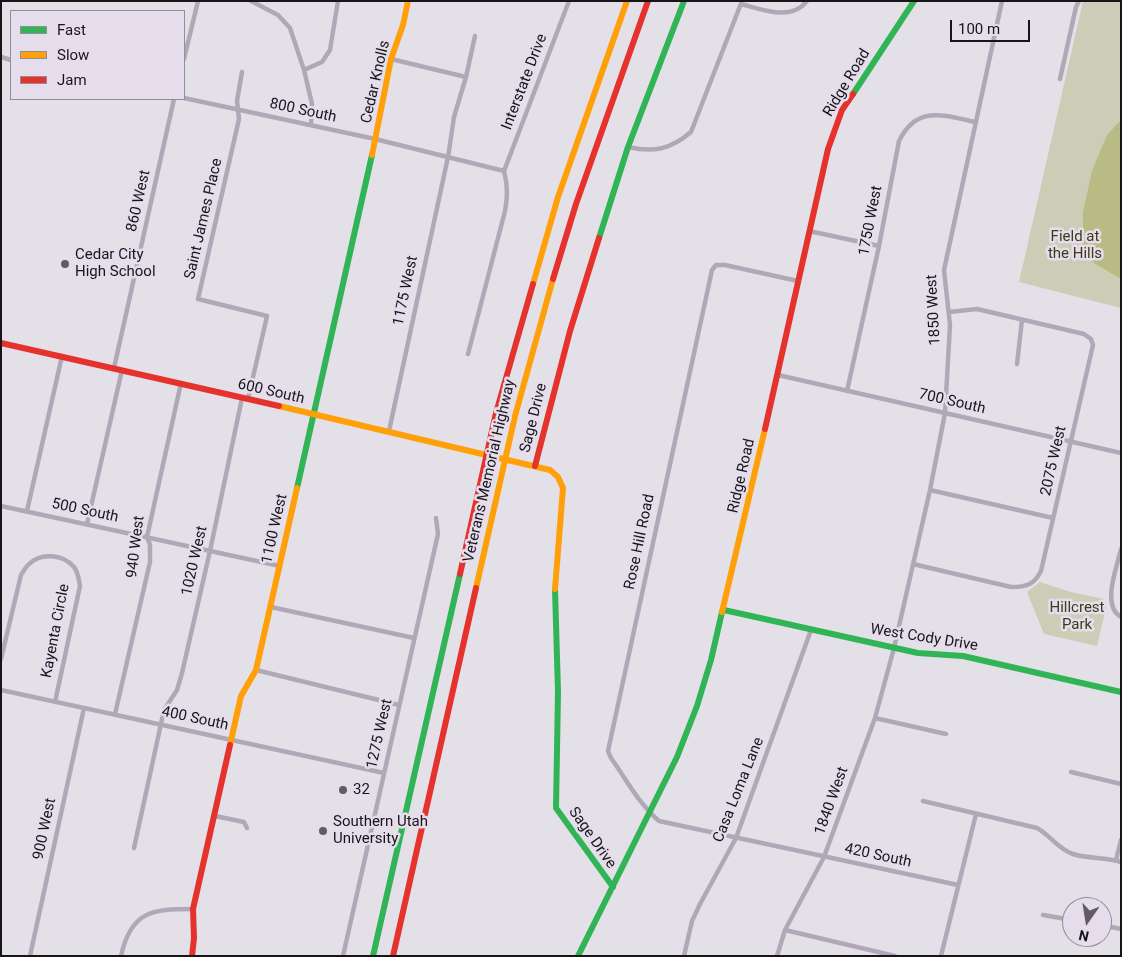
<!DOCTYPE html>
<style>
body{margin:0}
#map{position:relative;width:1122px;height:957px;overflow:hidden;background:#e4e0e8;font-family:Roboto,sans-serif}
canvas{display:block}
.frame{position:absolute;inset:0;border:2px solid #18151a;pointer-events:none}
.legend{position:absolute;left:10px;top:10px;width:175px;height:90px;box-sizing:border-box;background:#e5ddeb;border:1px solid #938d97;margin:0;padding:6px 9px;list-style:none;font-size:15px;color:#18151a}
.legend li{display:flex;align-items:center;gap:10px;height:25px}
.legend b{width:25px;border:1px solid #938d97}
.north{position:absolute;left:1062px;top:897px;width:50px;height:50px;box-sizing:border-box;background:#e5ddeb;border:1px solid #938d97;border-radius:50%;rotate:193deg;font-size:14px;font-weight:700;line-height:20px;text-align:center;color:#18151a}
.north::after{content:'';display:block;margin:auto;width:18px;height:22px;background:#5f5c62;clip-path:polygon(50% 0,100% 100%,50% 72%,0 100%)}
.scale{position:absolute;left:950px;top:20px;width:80px;height:22px;box-sizing:border-box;border:2px solid #18151a;border-top:0;padding-left:6px;font-size:15px;line-height:18px;white-space:nowrap;color:#18151a;-webkit-text-stroke:4px #e5ddeb;paint-order:stroke}
</style>
<div id="map">
<canvas width="1122" height="957"></canvas>
<div class="frame"></div>
<ul class="legend">
<li><b style="height:6px;background:#30b455"></b>Fast</li>
<li><b style="height:6px;background:#ff9f0a"></b>Slow</li>
<li><b style="height:6px;background:#e5322d"></b>Jam</li>
</ul>
<div class="north">N</div>
<div class="scale">100 m</div>
</div>
<script>
const g = document.querySelector('canvas').getContext('2d');
g.lineJoin = 'round';
function fillPath(path, color) {
  g.fillStyle = color;
  g.fill(path, 'evenodd');
}
function trace(path, color, width, dash) {
  g.strokeStyle = color;
  g.lineWidth = width;
  g.lineCap = dash ? 'butt' : 'round';
  g.setLineDash(dash || []);
  g.stroke(path);
}
function write(font, color, halo, rows, align = 'center') {
  g.font = font + ' Roboto,sans-serif';
  g.lineWidth = 5;
  g.setLineDash([]);
  g.textBaseline = 'middle';
  g.strokeStyle = halo;
  g.fillStyle = color;
  for (const [text, x, y, turn = 0] of rows) {
    g.save();
    g.translate(x, y);
    g.rotate((+turn || 0) * Math.PI / 180);
    g.textAlign = isNaN(turn) ? turn : align;
    if (halo) g.strokeText(text, 0, 0);
    g.fillText(text, 0, 0);
    g.restore();
  }
}
const green = new Path2D(`
 M 1083,1 L 1121,1 L 1121,308 L 1019,282 Z
 M 1040,582 L 1071,592 L 1104,599 L 1106,608 L 1097,646 L 1044,634 L 1027,592 Z`);
const water = new Path2D(`
 M 1121,120 L 1121,279 L 1094,263 L 1083,246 L 1083,212 L 1092,171 L 1107,135 Z`);
const street = new Path2D(`
 M 251,1 L 278,15 L 290,28 L 304,70 L 312,104 L 311,125
 M 741,4 C 761,9 791,22 807,1
 M 1,57 L 11,60
 M 184,59 L 198,1
 M 391,59 L 466,77
 M 304,70 L 322,62 L 330,50 L 338,1
 M 242,72 L 237,101 L 239,119 L 198,299 L 267,316 L 248,399
 M 1060,79 L 1076,7 L 1079,1
 M 184,98 L 375,139 L 504,171
 M 628,147 C 654,153 671,149 691,132 L 742,1
 M 504,171 L 569,1
 M 809,231 L 879,246
 M 798,281 L 725,265 L 716,265 L 712,270 L 608,751 L 611,758 C 626,779 639,804 659,821 L 958,885
 M 468,354 L 505,211 C 508,196 508,185 504,171
 M 1017,364 L 1022,320
 M 114,368 L 174,99
 M 778,375 L 1121,453
 M 847,391 L 879,246 L 899,141 C 917,105 943,115 975,122
 M 389,431 L 448,157 L 454,117 L 466,77 L 475,36
 M 930,490 L 1053,518
 M 1,506 L 280,566
 M 27,511 L 62,356
 M 87,524 L 122,370
 M 1121,549 C 1117,567 1101,606 1121,617
 M 913,564 L 1011,587 C 1026,587 1034,585 1041,571 L 1093,345 L 1091,339 L 1084,334 L 977,309 L 949,312
 M 271,607 L 414,638
 M 1,659 L 21,575 C 23,572 25,568 28,565 C 40,552 63,554 74,567 C 78,572 79,580 80,586 L 55,702
 M 256,670 L 399,705
 M 1,690 L 384,773
 M 115,714 L 150,562 L 150,545 L 147,537 L 181,383
 M 875,718 L 946,734
 M 1071,772 L 1121,784
 M 923,801 L 1037,828 C 1050,835 1059,850 1073,854 C 1088,859 1105,857 1121,862
 M 215,816 L 244,822 L 247,828
 M 134,848 L 164,710 L 177,690 L 182,673 L 210,551 L 242,398
 M 1116,860 L 1121,840
 M 1043,915 L 1072,920
 M 1102,925 L 1121,929
 M 785,930 L 895,956
 M 30,956 L 84,708
 M 121,956 C 131,911 152,909 193,909
 M 343,956 L 438,534 L 436,518
 M 684,956 L 692,921 L 700,904 L 736,838 L 811,630
 M 777,956 L 785,930 L 824,857 L 875,718 L 894,648 L 930,490 L 945,413 L 950,325 L 944,270 L 1002,1
 M 941,956 L 976,814`);
const fast = new Path2D(`
 M 853,94 L 914,1
 M 599,238 L 628,147 L 684,1
 M 297,488 L 372,155
 M 555,589 L 558,692 L 556,808 L 613,887
 M 724,610 L 918,653 L 963,656 L 1121,692
 M 373,956 L 460,574
 M 578,956 L 677,757 L 697,706 L 711,660 L 722,612`);
const slow = new Path2D(`
 M 372,155 L 391,59 L 403,25 L 408,1
 M 533,284 L 558,197 L 627,1
 M 279,406 L 550,470 L 558,477 L 563,488 L 555,589
 M 476,588 L 515,416 L 553,279
 M 722,612 L 765,429
 M 230,745 L 241,696 L 256,670 L 297,488`);
const jam = new Path2D(`
 M 553,279 L 576,204 L 648,1
 M 1,343 L 279,406
 M 765,429 L 828,149 L 842,110 L 853,94
 M 535,466 L 570,331 L 599,238
 M 460,574 L 496,413 L 533,284
 M 192,956 L 194,938 L 193,909 L 230,745
 M 393,956 L 476,588`);
const markers = [
 [65,264,5,"#5f5c62"],
 [343,790,5,"#5f5c62"],
 [323,831,5,"#5f5c62"]
];
const streetNames = [
 ["Cedar Knolls",376,82,-77],
 ["Interstate Drive",525,82,-69],
 ["Ridge Road",847,83,-59],
 ["800 South",303,111,12],
 ["860 West",139,201,-77],
 ["Saint James Place",204,219,-77],
 ["1750 West",871,221,-79],
 ["1175 West",406,291,-78],
 ["1850 West",934,310,-93],
 ["600 South",271,392,13],
 ["700 South",952,402,13],
 ["Sage Drive",534,418,-76],
 ["2075 West",1054,461,-77],
 ["Veterans Memorial Highway",490,471,-77],
 ["Ridge Road",742,476,-77],
 ["500 South",85,511,12],
 ["1100 West",275,529,-77],
 ["Rose Hill Road",640,542,-78],
 ["940 West",136,547,-83],
 ["1020 West",195,561,-77],
 ["Kayenta Circle",56,631,-79],
 ["West Cody Drive",924,638,9],
 ["400 South",195,719,12],
 ["1275 West",380,734,-77],
 ["Casa Loma Lane",739,790,-68],
 ["1840 West",832,801,-70],
 ["900 West",45,829,-78],
 ["Sage Drive",592,838,55],
 ["420 South",878,856,12]
];
const parkNames = [
 ["Field at",1075,237],
 ["the Hills",1075,254],
 ["Hillcrest",1077,608],
 ["Park",1077,625]
];
const poiNames = [
 ["Cedar City",75,255],
 ["High School",75,272],
 ["32",353,790],
 ["Southern Utah",333,822],
 ["University",333,839]
];
fillPath(green, '#cccdb7');
fillPath(water, '#b9bb85');
trace(street, '#b1a8b7', 4.5);
trace(fast, '#30b455', 6);
trace(slow, '#ff9f0a', 6);
trace(jam, '#e5322d', 6);
for (const [x, y, r, color] of markers) {
  const dot = new Path2D();
  dot.arc(x, y, r, 0, 2 * Math.PI);
  g.fillStyle = color;
  g.fill(dot);
  trace(dot, '#e5ddeb', 2);
}
write('15px', '#18151a', '#e5ddeb', streetNames);
write('15px', '#3a3c1a', '#e5ddeb', parkNames);
write('15px', '#18151a', '#e5ddeb', poiNames, 'left');
</script>
